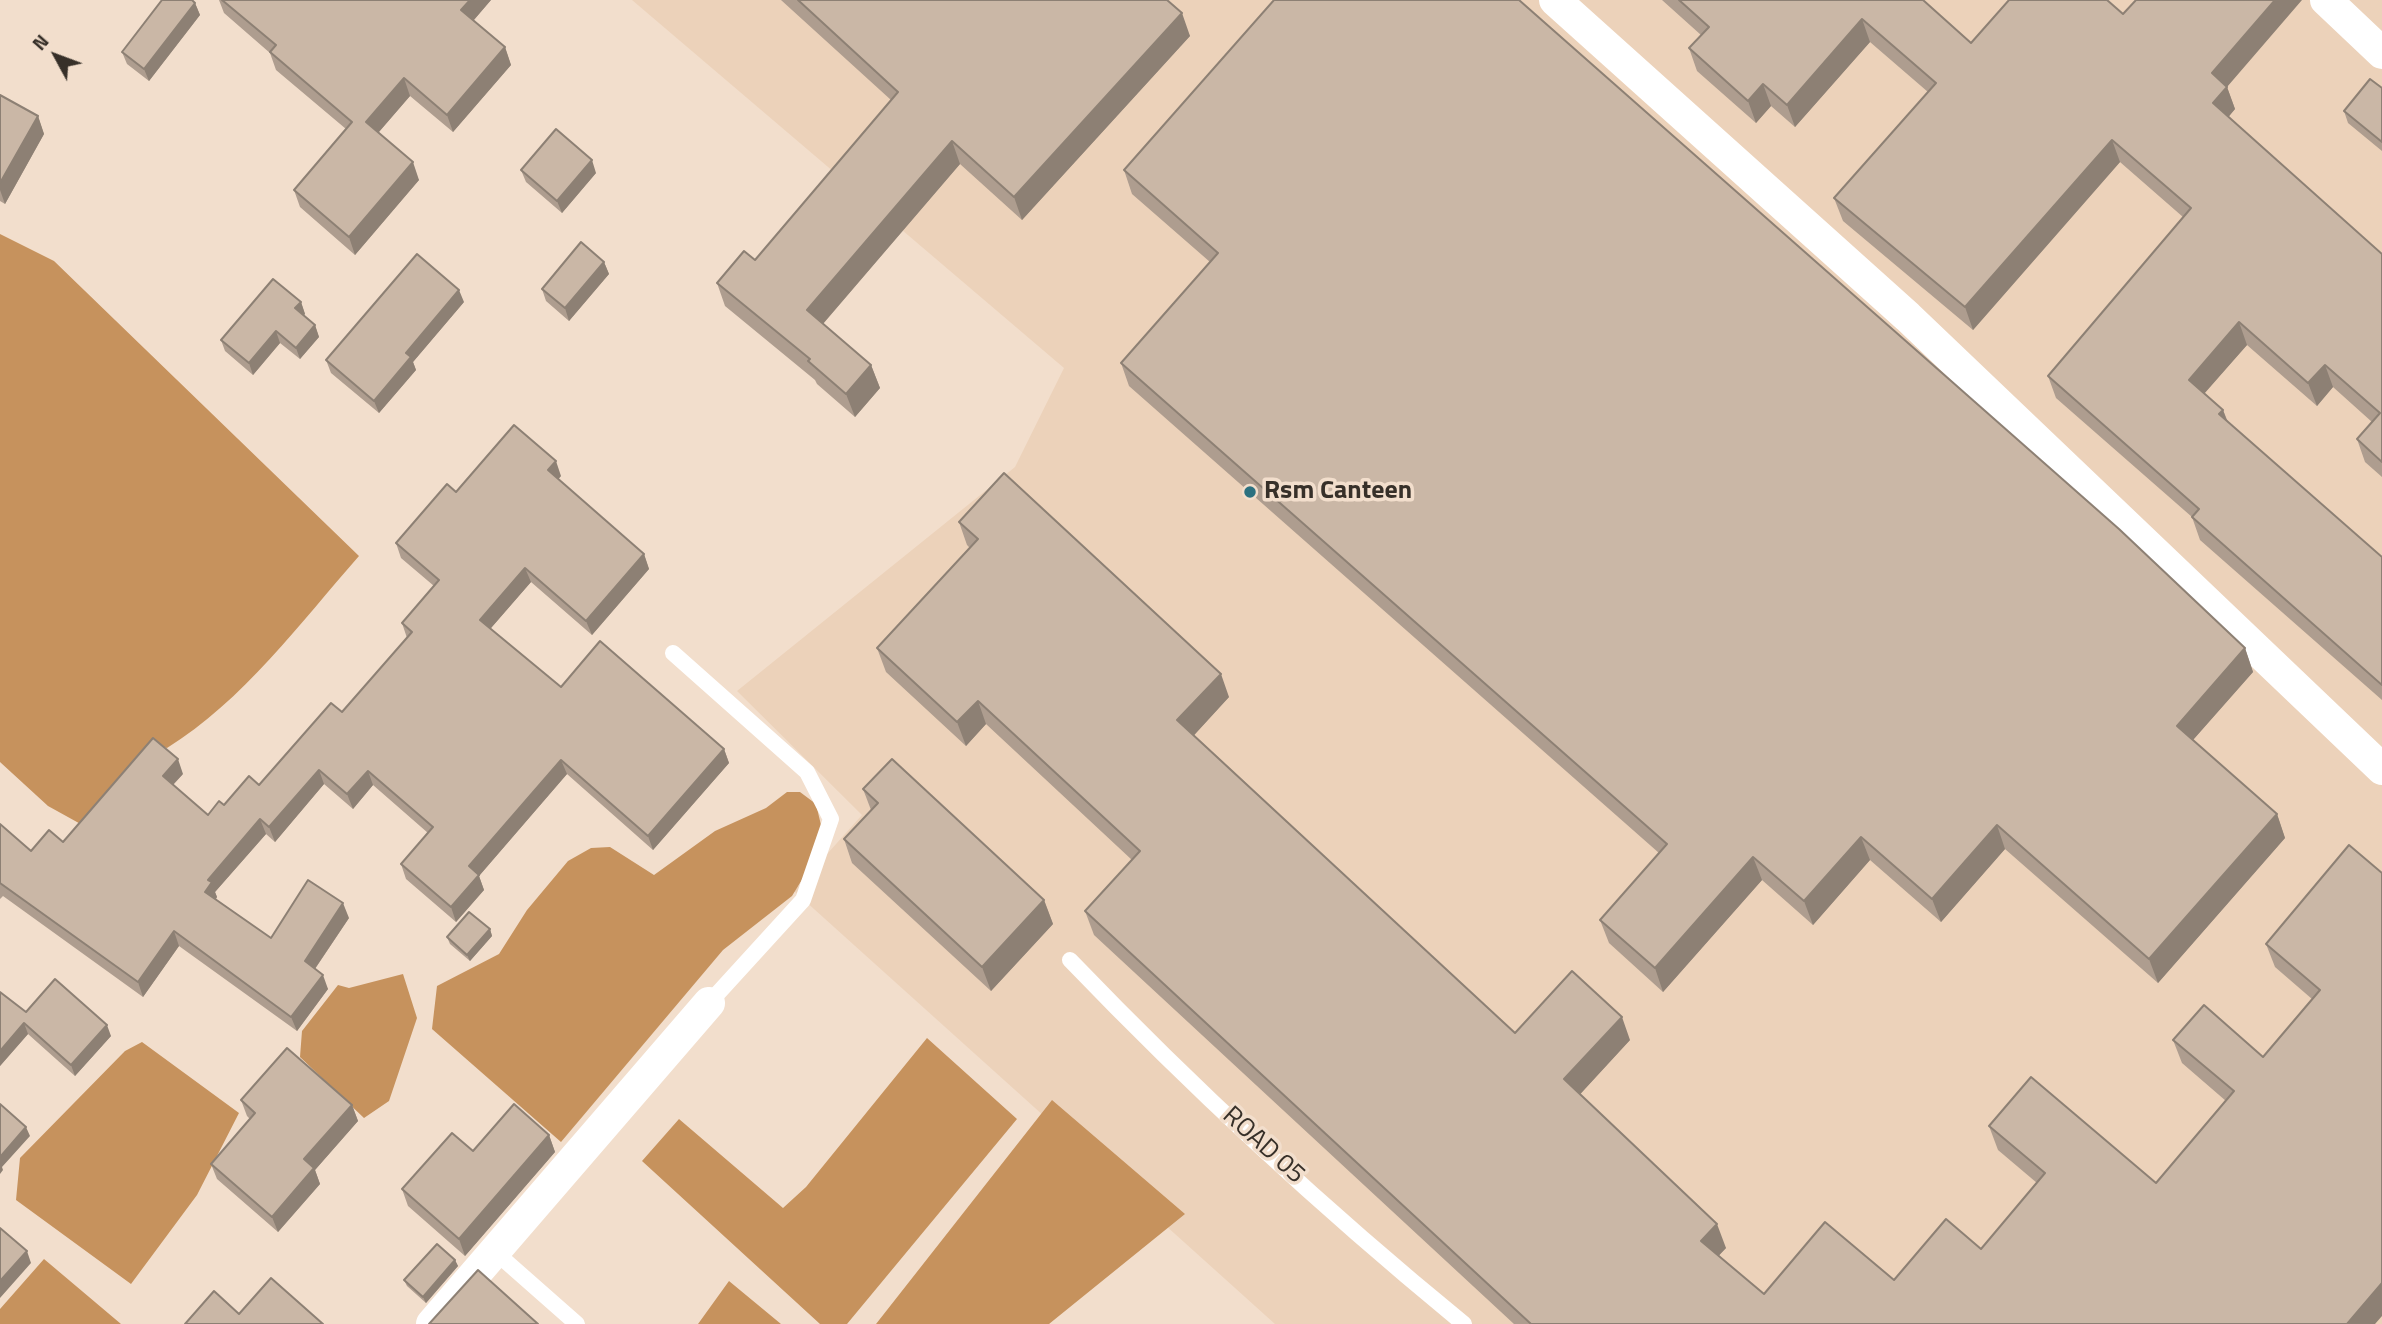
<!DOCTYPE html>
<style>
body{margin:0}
#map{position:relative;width:2382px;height:1324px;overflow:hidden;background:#f2decc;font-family:"Titillium Web",sans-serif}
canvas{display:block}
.north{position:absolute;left:21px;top:21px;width:70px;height:70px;-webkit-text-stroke:5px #f2decc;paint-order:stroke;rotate:311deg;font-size:19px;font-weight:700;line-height:28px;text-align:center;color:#373029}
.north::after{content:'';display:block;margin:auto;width:24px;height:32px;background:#373029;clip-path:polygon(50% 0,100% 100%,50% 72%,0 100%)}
</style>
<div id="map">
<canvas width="2382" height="1324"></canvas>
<div class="north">N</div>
</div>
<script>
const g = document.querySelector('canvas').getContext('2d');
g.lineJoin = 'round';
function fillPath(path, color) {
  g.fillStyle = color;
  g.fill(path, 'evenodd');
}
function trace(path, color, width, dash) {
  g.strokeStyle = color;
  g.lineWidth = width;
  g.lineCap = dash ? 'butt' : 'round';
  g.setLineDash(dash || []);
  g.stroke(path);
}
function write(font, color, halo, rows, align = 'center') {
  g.font = font + ' "Titillium Web",sans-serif';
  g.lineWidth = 7;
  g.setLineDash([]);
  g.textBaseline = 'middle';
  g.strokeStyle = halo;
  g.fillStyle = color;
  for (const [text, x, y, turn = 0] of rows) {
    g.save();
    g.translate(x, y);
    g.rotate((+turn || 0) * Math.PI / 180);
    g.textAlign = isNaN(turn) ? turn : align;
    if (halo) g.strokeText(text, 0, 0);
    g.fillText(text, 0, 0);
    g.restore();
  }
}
const built = new Path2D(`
 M 632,0 L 2382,0 L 2382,1324 L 1275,1324 L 794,891 L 862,815 L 737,691 L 1015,467 L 1064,368 Z`);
const water = new Path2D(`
 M 0,234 L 54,261 L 359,556 C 300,623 243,701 167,748 L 159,746 L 86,827 L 48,806 L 0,762 Z
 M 787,792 L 800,792 L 816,804 L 825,842 L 792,896 L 723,950 L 561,1142 L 432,1029 L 437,986 L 499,954 L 527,910 L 568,861 L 591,848 L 610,847 L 654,875 L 715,831 L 766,808 Z
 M 403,974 L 417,1018 L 389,1101 L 364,1118 L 300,1057 L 302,1031 L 338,985 L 349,988 Z
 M 927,1038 L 1017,1119 L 847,1324 L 820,1324 L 642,1161 L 679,1119 L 783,1208 L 806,1187 Z
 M 142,1042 L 239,1113 L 197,1195 L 131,1284 L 16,1200 L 20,1158 L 125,1051 Z
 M 1052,1100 L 1185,1214 L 1049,1324 L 876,1324 Z
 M 44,1259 L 121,1324 L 0,1324 L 0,1309 Z
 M 729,1281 L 781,1324 L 698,1324 Z`);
const lane = new Path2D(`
 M 673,653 L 807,772 L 831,819 L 803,900 L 709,1003
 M 1070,960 C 1193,1088 1326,1211 1464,1324
 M 493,1250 L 577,1324`);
const street = new Path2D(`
 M 1555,0 L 1908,317 L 2382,769
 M 2326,0 L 2382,53
 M 432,1324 L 709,1003`);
const wall = new Path2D(`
 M 219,0 L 491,0 L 473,21 L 505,47 L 511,65 L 453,132 L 410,96 L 378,133 L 419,180 L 355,255 L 300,207 L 294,190 L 346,129 L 276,70 L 270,53 L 224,13 Z
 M 781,0 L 1167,0 L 1190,36 L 1022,220 L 960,164 L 823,324 L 871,365 L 880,388 L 855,417 L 817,384 L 815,380 L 725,306 L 717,283 L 755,260 L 891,100 Z
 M 1662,0 L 1923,0 L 1971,43 L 2123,14 L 2227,87 L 2235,109 L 2228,117 L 2382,254 L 2382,477 L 2365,462 L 2357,439 L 2372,422 L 2333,387 L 2317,406 L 2247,345 L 2204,393 L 2223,410 L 2228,422 L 2382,557 L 2382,700 L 2200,540 L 2192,517 L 2056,398 L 2048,376 L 2183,217 L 2120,162 L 1973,330 L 1843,221 L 1834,198 L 1928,92 L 1870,42 L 1795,127 L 1771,106 L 1756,123 L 1697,71 L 1689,48 L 1701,35 Z
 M 195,3 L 200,15 L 149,81 L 127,64 L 122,52 Z
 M 2382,88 L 2382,151 L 2348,123 L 2344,111 Z
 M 0,95 L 38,116 L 44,134 L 5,204 L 0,201 Z
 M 521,170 L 596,173 L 562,213 L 526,182 Z
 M 1124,170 L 2245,648 L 2253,672 L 2193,740 L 2277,814 L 2285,838 L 2158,983 L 2005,849 L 1941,922 L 1870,860 L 1813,925 L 1762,880 L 1663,992 L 1609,943 L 1600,920 L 1659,853 L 1129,386 L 1121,363 L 1210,262 L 1132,194 Z
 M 604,262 L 609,274 L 569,321 L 546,301 L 542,289 Z
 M 301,302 L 305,314 L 303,315 L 315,325 L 319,337 L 300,359 L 280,343 L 253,375 L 225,351 L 221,340 Z
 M 464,302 L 413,362 L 416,370 L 379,413 L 331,373 L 326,360 Z
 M 561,476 L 558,479 L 644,554 L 649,569 L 592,635 L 531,582 L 490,629 L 561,687 L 724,749 L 729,763 L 653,850 L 567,774 L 479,876 L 484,890 L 456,922 L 406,879 L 401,864 L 428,833 L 373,785 L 353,809 L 324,784 L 275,842 L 266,834 L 215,892 L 217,897 L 216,899 L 271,938 L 349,918 L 315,969 L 328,989 L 297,1031 L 179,946 L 143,997 L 3,896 L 0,899 L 0,824 L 31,851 L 63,842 L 183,774 L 173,785 L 208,815 L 259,785 L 342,712 L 407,638 L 402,623 L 434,586 L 401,558 L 396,543 L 456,492 Z
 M 959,522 L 1229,697 L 1194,735 L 1515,1033 L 1630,1040 L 1580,1094 L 1726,1248 L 1718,1256 L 1764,1294 L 1894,1280 L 1981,1249 L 2037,1183 L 1998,1150 L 1989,1126 L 2156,1183 L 2226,1101 L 2182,1063 L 2173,1040 L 2263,1057 L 2312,999 L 2275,967 L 2266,944 L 2349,845 L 2375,1324 L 1514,1324 L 1094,935 L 1085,911 L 1132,860 L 986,724 L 966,746 L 886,672 L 877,648 L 970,548 L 967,545 Z
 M 863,789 L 1044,900 L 1053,924 L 991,991 L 852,863 L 844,839 L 871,810 Z
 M 490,929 L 492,936 L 470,961 L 450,944 L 447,937 Z
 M 0,992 L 26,1012 L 111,1036 L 75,1076 L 28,1034 L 0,1066 Z
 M 241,1100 L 352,1105 L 358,1121 L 315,1170 L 320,1184 L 278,1232 L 217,1179 L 211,1164 L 250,1119 L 247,1116 Z
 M 549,1135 L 555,1152 L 465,1256 L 408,1206 L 402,1189 L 473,1151 Z
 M 455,1260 L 458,1266 L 426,1303 L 407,1286 L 404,1280 Z`);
const shadedWall = new Path2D(`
 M 470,0 L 491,0 L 467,28 L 461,10 Z
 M 2275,0 L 2302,0 L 2227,87 L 2235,109 L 2221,126 L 2213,103 L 2212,73 Z
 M 195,3 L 200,15 L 149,81 L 144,69 Z
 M 1182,13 L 1190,36 L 1022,220 L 1014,197 Z
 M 1862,19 L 1870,42 L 1795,127 L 1787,105 Z
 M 505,47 L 511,65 L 453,132 L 447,115 Z
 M 404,78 L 410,96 L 372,140 L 366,122 Z
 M 1763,84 L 1771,106 L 1756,123 L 1748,101 Z
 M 38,116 L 44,134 L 5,204 L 0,190 L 0,183 Z
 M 2112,140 L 2120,162 L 1973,330 L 1965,307 Z
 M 952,141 L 960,164 L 815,333 L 807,310 Z
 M 592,160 L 596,173 L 562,213 L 557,201 Z
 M 413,162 L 419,180 L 355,255 L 349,237 Z
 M 604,262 L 609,274 L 569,321 L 565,308 Z
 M 459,290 L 464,302 L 413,362 L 416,370 L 379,413 L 374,401 L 406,353 Z
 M 301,302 L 305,314 L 300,320 L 295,308 Z
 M 2239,322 L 2247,345 L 2197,402 L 2189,380 Z
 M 315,325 L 319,337 L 300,359 L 296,348 Z
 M 276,331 L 280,343 L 253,375 L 249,363 Z
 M 871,365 L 880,388 L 855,417 L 846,394 Z
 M 2325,365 L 2333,387 L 2317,406 L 2308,383 Z
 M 2223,410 L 2231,432 L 2219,414 Z
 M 556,461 L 561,476 L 553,485 L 548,470 Z
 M 644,554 L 649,569 L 592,635 L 586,621 Z
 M 525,568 L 531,582 L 485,635 L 480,620 Z
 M 2245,648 L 2253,672 L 2185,749 L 2177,726 Z
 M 1221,674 L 1229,697 L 1186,744 L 1177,720 Z
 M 978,701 L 986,724 L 966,746 L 957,722 Z
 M 724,749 L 729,763 L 653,850 L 648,836 Z
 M 178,759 L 183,774 L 168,790 L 163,776 Z
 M 561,760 L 567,774 L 479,876 L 484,890 L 456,922 L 451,907 L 469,866 Z
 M 319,770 L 324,784 L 275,842 L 269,827 Z
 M 368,771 L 373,785 L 353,809 L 347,794 Z
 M 2277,814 L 2285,838 L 2158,983 L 2149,959 Z
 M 260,819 L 266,834 L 215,892 L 217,897 L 211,906 L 205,892 L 208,880 Z
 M 1997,825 L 2005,849 L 1941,922 L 1932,899 Z
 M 1861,837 L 1870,860 L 1813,925 L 1804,901 Z
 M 1753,857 L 1762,880 L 1663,992 L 1655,968 Z
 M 1044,900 L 1053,924 L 991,991 L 982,967 Z
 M 343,903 L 349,918 L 310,976 L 305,961 Z
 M 490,929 L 492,936 L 470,961 L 467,955 Z
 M 174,931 L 179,946 L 143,997 L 138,982 Z
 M 323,975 L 328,989 L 297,1031 L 291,1017 Z
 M 1622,1017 L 1630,1040 L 1573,1102 L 1564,1079 Z
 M 24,1023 L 28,1034 L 0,1066 L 0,1051 Z
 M 107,1025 L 111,1036 L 75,1076 L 71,1065 Z
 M 352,1105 L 358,1121 L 315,1170 L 320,1184 L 278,1232 L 272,1217 L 304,1159 Z
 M 26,1127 L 30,1136 L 2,1167 L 3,1170 L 0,1174 L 0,1157 Z
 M 549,1135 L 555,1152 L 465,1256 L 459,1239 Z
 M 1717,1224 L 1726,1248 L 1710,1265 L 1701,1241 Z
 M 27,1251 L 31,1263 L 0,1298 L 0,1281 Z
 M 455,1260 L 458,1266 L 426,1303 L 423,1297 Z
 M 2382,1283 L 2382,1316 L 2375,1324 L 2347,1324 Z`);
const building = new Path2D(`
 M 162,0 L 192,0 L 195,3 L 144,69 L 122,52 Z
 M 222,0 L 470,0 L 461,10 L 505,47 L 447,115 L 404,78 L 366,122 L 413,162 L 349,237 L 294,190 L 352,122 L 270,52 L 276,45 Z
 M 798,0 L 1167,0 L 1182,13 L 1014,197 L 952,141 L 807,310 L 871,365 L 846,394 L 808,361 L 810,359 L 717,283 L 744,251 L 755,260 L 898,92 Z
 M 1274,0 L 1519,0 L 2119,529 L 2245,648 L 2177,726 L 2277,814 L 2149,959 L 1997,825 L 1932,899 L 1861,837 L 1804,901 L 1753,857 L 1655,968 L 1600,920 L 1667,844 L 1121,363 L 1218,253 L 1124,170 Z
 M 1679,0 L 1923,0 L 1971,43 L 2009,0 L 2107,0 L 2123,14 L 2136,0 L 2275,0 L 2212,73 L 2227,87 L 2213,103 L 2382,254 L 2382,462 L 2357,439 L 2380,413 L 2325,365 L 2308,383 L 2239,322 L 2189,380 L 2223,410 L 2219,414 L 2382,557 L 2382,685 L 2192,517 L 2199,509 L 2048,376 L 2191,208 L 2112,140 L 1965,307 L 1834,198 L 1936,83 L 1862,19 L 1787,105 L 1763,84 L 1748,101 L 1689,48 L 1709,27 Z
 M 2370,79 L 2382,88 L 2382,142 L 2344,111 Z
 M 0,95 L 38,116 L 0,183 Z
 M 556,129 L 592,160 L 557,201 L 521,170 Z
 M 581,242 L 604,262 L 565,308 L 542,289 Z
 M 417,254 L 459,290 L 406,353 L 411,357 L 374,401 L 326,360 Z
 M 273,279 L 301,302 L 295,308 L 315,325 L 296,348 L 276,331 L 249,363 L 221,340 Z
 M 514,425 L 556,461 L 548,470 L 644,554 L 586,621 L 525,568 L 480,620 L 561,687 L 600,641 L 724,749 L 648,836 L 561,760 L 469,866 L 479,875 L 451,907 L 401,864 L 433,827 L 368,771 L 347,794 L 319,770 L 269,827 L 260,819 L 208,880 L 212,882 L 205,892 L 271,938 L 308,880 L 343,903 L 305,961 L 323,975 L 291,1017 L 174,931 L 138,982 L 0,883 L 0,824 L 31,851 L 49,830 L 63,842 L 153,738 L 178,759 L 163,776 L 208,815 L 219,801 L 224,805 L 249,776 L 259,785 L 331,703 L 342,712 L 412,632 L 402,623 L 439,580 L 396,543 L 447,484 L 456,492 Z
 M 1004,473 L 1221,674 L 1177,720 L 1515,1033 L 1572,971 L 1622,1017 L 1564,1079 L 1717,1224 L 1701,1241 L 1764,1294 L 1825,1222 L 1894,1280 L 1946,1219 L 1981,1249 L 2045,1173 L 1989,1126 L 2031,1077 L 2156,1183 L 2234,1091 L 2173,1040 L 2204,1005 L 2263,1057 L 2320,990 L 2266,944 L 2349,845 L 2382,873 L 2382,1283 L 2347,1324 L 1531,1324 L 1085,911 L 1140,851 L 978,701 L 957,722 L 877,648 L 978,539 L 959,522 Z
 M 892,759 L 1044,900 L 982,967 L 844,839 L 878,803 L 863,789 Z
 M 469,912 L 490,929 L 467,955 L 447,937 Z
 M 55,979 L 107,1025 L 71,1065 L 24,1023 L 0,1051 L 0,992 L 26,1012 Z
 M 287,1048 L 352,1105 L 304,1159 L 314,1168 L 272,1217 L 211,1164 L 255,1113 L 241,1100 Z
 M 0,1104 L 26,1127 L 0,1157 Z
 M 514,1104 L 549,1135 L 459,1239 L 402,1189 L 452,1133 L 473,1151 Z
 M 0,1228 L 27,1251 L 0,1281 Z
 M 437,1244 L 455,1260 L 423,1297 L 404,1280 Z
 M 478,1270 L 538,1324 L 429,1324 Z
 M 271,1278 L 323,1324 L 185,1324 L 214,1291 L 239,1314 Z`);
const markers = [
 [1250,492,7,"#2c7180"]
];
const poiNames = [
 ["Rsm Canteen",1264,492]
];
const streetNames = [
 ["ROAD 05",1263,1146,42]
];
fillPath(built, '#ecd2ba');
fillPath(water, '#c6925d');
trace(lane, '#fff', 16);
trace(street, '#fff', 32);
fillPath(wall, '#ae9d8f');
fillPath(shadedWall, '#8d8074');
fillPath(building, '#cab7a6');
trace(building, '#8d8074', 2);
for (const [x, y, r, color] of markers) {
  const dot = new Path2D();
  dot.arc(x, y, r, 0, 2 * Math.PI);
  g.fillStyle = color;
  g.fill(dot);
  trace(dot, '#f2decc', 2.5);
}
write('bold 26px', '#373029', '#f2decc', poiNames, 'left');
write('26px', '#373029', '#f2decc', streetNames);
</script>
